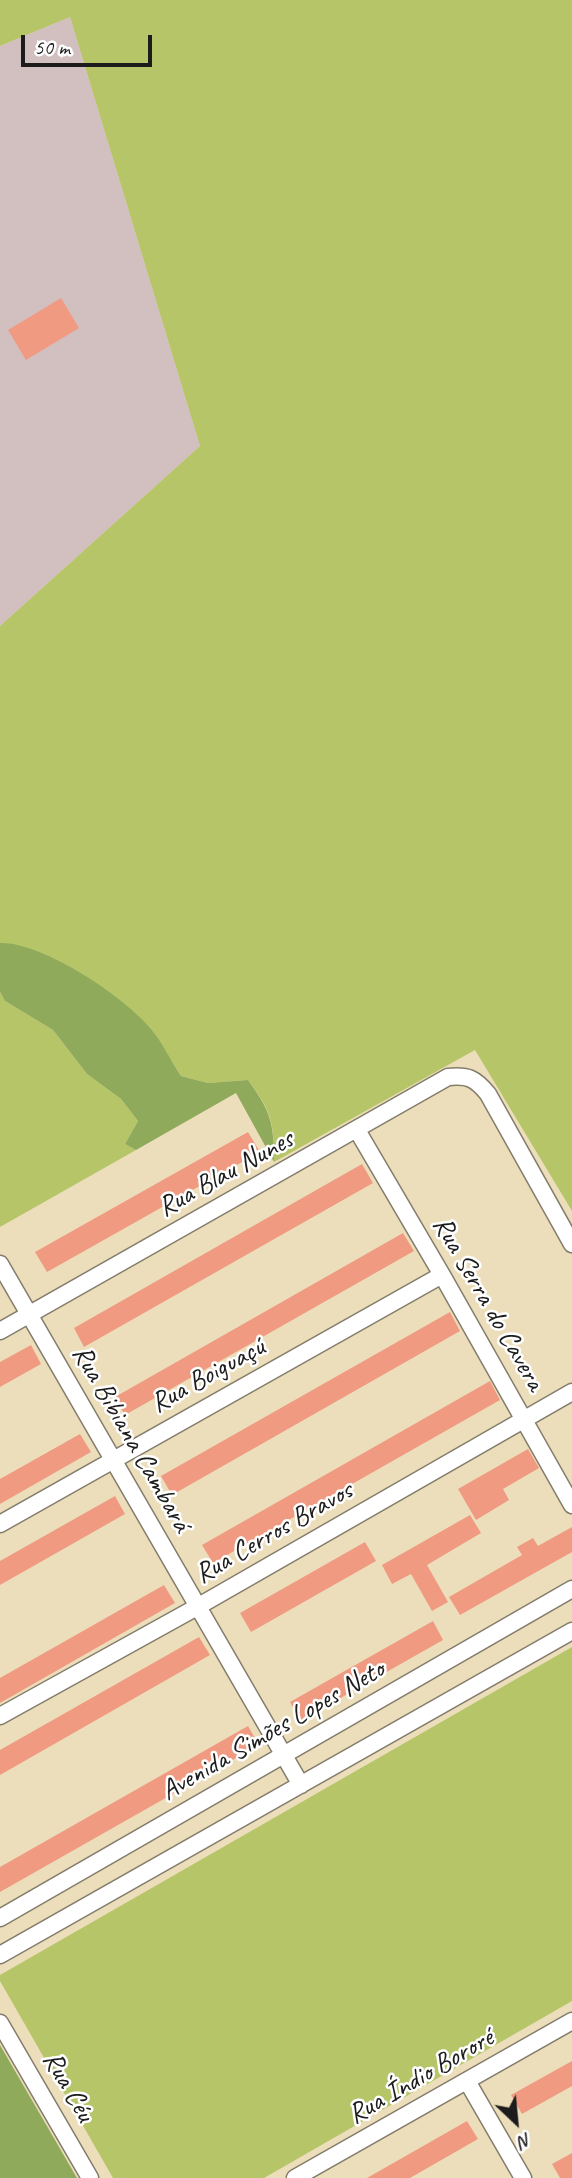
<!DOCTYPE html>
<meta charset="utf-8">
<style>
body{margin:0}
#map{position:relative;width:572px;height:2178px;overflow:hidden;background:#ecdebb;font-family:Caveat,sans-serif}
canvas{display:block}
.north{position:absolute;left:481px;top:2087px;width:70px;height:70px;-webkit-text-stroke:5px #fff;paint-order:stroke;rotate:154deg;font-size:19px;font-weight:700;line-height:28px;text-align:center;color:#1c1c1c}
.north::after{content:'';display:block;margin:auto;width:24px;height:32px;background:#1c1c1c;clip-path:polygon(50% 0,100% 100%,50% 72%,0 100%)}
.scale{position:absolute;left:21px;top:35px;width:131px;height:32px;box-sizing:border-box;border:4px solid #1c1c1c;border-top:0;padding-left:9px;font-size:21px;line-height:24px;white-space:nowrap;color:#1c1c1c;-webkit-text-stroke:5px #fff;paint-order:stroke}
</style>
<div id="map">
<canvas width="572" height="2178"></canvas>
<div class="north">N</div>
<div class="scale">50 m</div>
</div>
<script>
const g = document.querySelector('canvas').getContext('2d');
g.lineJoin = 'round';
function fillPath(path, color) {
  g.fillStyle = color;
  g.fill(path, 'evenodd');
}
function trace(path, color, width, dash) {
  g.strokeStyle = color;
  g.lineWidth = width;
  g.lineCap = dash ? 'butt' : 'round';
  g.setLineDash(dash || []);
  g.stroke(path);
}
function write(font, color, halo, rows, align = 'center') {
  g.font = font + ' Caveat,sans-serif';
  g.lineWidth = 5;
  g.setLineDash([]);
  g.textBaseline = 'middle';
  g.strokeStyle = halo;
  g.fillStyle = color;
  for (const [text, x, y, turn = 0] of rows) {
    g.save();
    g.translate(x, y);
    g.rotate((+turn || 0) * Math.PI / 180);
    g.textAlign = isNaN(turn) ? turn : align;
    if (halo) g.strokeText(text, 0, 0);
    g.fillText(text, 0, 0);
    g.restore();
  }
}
const industrial = new Path2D(`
 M 70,17 L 200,446 L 0,626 L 0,46 Z`);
const green = new Path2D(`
 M 0,0 L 572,0 L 572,1211 L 475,1050 L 274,1162 C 274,1123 272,1112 248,1080 L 208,1083 L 181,1076 L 152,1030 L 2,943 L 0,943 L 0,626 L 200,446 L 70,17 L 0,46 Z
 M 0,992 L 5,1001 L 53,1030 L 87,1074 L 121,1099 L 138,1121 L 125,1144 L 136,1150 L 0,1227 Z
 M 572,1647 L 572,2001 L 264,2178 L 113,2178 L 0,1981 L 0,1975 Z`);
const forest = new Path2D(`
 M 0,943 C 43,942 125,997 152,1030 C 163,1044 171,1061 181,1076 L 208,1083 L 248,1080 C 271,1112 274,1123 274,1162 L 236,1093 L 136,1150 L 125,1144 L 138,1121 L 121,1099 L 87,1074 L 53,1030 L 5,1001 L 0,992 Z
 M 0,2045 L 77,2178 L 0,2178 Z`);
const building = new Path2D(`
 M 61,298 L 79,328 L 26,360 L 8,330 Z
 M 248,1132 L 260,1152 L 47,1272 L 35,1252 Z
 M 362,1164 L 373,1183 L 84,1347 L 74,1328 Z
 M 403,1233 L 414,1251 L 125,1415 L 115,1397 Z
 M 450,1312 L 460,1331 L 172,1495 L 161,1476 Z
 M 31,1345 L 41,1364 L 0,1387 L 0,1362 Z
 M 490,1381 L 500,1400 L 213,1563 L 202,1545 Z
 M 80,1434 L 91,1452 L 0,1504 L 0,1479 Z
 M 528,1449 L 539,1468 L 503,1489 L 509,1500 L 476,1520 L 458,1489 Z
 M 115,1496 L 125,1514 L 0,1585 L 0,1561 Z
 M 470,1515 L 481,1533 L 427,1565 L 448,1602 L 432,1611 L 411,1574 L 392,1584 L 382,1565 Z
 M 572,1527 L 572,1552 L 460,1615 L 449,1597 L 522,1555 L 517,1547 L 533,1538 L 538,1546 Z
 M 365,1542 L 376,1561 L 251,1632 L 240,1613 Z
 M 164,1585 L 175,1603 L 0,1703 L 0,1678 Z
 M 433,1621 L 443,1640 L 300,1721 L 290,1702 Z
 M 199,1637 L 210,1655 L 0,1775 L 0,1750 Z
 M 248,1726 L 259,1745 L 0,1892 L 0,1867 Z
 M 572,2061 L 572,2086 L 522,2114 L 511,2095 Z
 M 467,2121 L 478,2139 L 410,2178 L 367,2178 Z
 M 572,2153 L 572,2178 L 560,2178 L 552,2164 Z`);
const street = new Path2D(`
 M 357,1130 L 442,1275 L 572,1505
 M 0,1264 L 301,1785
 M 0,1331 L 448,1077 C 468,1075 475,1078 488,1094 L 572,1244
 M 0,1524 L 442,1275
 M 0,1716 L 197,1607 L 572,1392
 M 0,1918 L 572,1589
 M 0,1955 L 572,1631
 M 0,2023 L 90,2178
 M 467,2081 L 523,2178
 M 295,2178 L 572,2021`);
const streetNames = [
 ["Rua Blau Nunes",226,1174,-29],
 ["Rua Serra do Cavera",488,1304,60],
 ["Rua Boiguaçú",208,1376,-29],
 ["Rua Bibiana Cambará",131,1439,60],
 ["Rua Cerros Bravos",274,1533,-30],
 ["Avenida Simões Lopes Neto",273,1731,-30],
 ["Rua Índio Bororé",421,2077,-30],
 ["Rua Céu",68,2087,60]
];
fillPath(industrial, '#d2bfc0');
fillPath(green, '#b5c568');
fillPath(forest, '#90aa5c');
fillPath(building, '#f09a82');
trace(street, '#847d6c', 19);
trace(street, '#fff', 16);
write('28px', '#1c1c1c', '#fff', streetNames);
</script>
